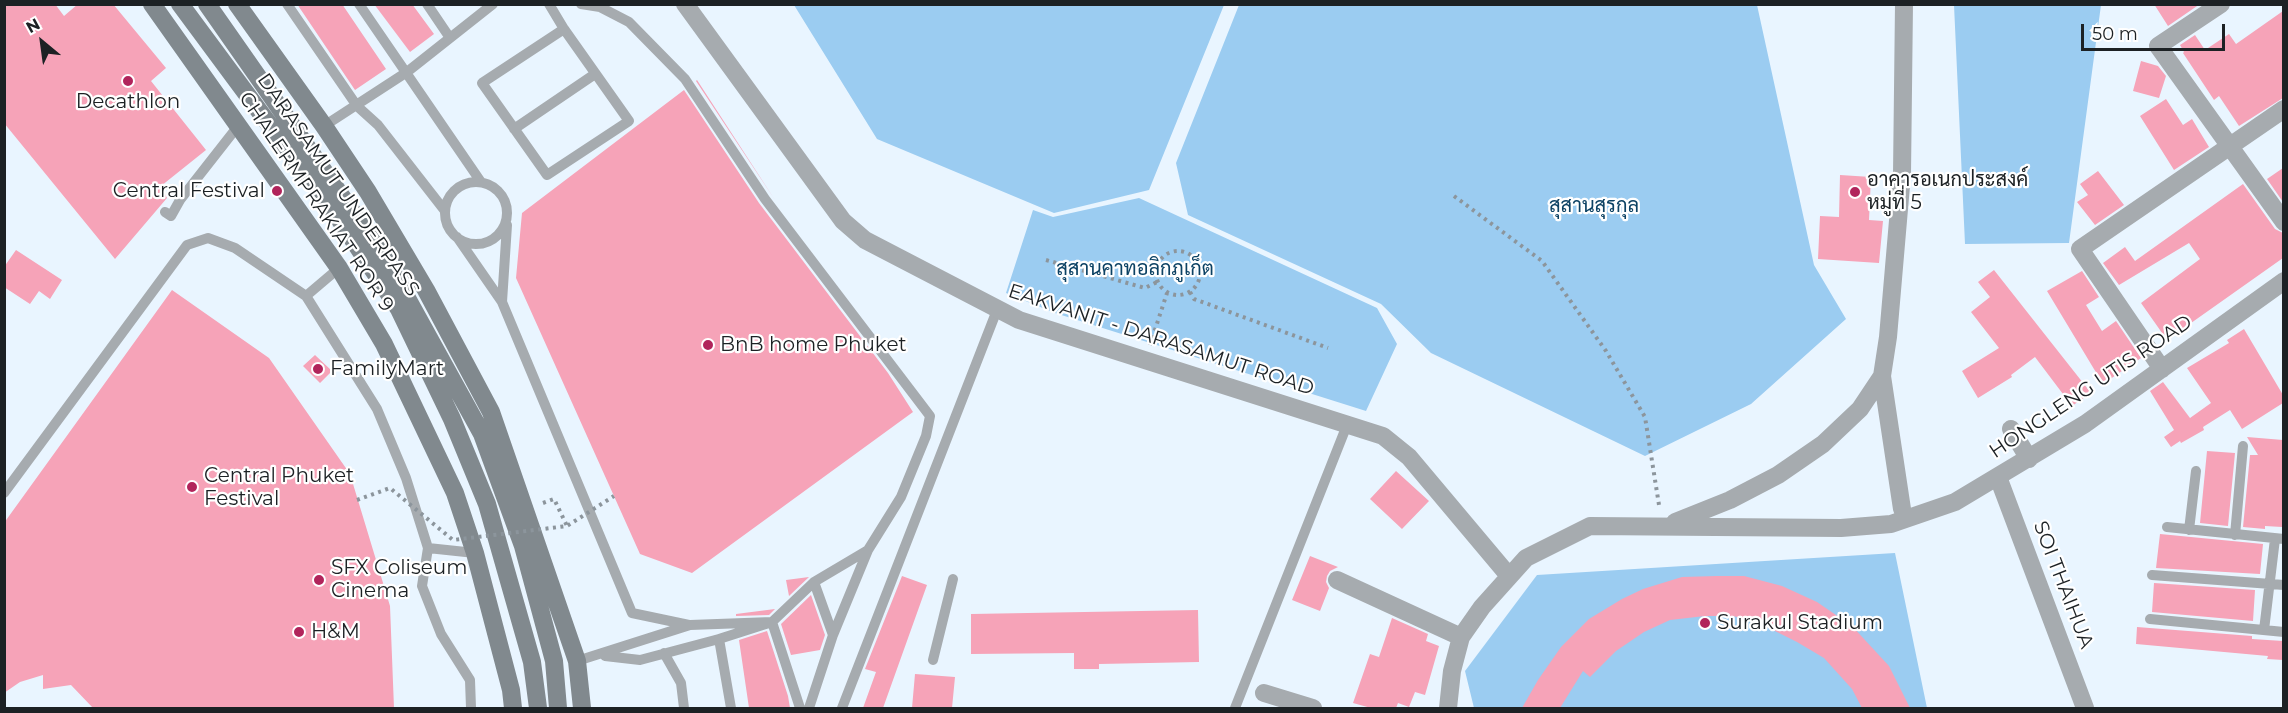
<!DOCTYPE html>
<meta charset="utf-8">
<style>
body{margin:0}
#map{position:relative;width:2288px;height:713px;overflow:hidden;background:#e9f5ff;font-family:Montserrat,sans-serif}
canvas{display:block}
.frame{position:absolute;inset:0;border:6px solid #1c2124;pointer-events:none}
.north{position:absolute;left:12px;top:12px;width:60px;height:60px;-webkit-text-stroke:4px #fff;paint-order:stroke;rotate:331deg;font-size:16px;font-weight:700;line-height:24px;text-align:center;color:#1c2124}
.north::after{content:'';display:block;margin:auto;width:21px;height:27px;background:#1c2124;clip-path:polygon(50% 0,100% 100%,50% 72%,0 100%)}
.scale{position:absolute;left:2081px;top:24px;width:144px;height:27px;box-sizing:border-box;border:3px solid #1c2124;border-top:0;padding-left:8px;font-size:18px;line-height:21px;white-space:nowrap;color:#1c2124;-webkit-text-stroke:4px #fff;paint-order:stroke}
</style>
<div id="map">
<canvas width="2288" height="713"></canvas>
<div class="frame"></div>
<div class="north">N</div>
<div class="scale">50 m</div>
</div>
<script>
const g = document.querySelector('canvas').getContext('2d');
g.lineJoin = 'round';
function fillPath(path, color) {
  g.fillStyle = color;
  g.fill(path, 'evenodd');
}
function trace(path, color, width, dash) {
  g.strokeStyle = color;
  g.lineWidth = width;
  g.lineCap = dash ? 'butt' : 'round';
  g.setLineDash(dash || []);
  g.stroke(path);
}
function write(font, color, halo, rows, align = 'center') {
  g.font = font + ' Montserrat,Sarabun,sans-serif';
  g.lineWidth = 4.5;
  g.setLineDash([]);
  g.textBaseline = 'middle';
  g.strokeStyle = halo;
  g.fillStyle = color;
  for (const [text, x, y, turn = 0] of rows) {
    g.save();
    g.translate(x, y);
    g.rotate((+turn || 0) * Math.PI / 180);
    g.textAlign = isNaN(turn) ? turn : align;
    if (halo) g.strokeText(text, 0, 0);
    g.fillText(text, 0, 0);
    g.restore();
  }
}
const green = new Path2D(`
 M 794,5 L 1224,5 L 1149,190 L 1054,213 L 877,139 Z
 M 1239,5 L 1757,5 L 1814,265 L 1846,319 L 1751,404 L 1645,456 L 1431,353 L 1381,304 L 1188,215 L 1176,163 Z
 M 1954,5 L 2101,5 L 2069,243 L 1965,244 Z
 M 1139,198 L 1377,308 L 1397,344 L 1366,411 L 1055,313 L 1006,293 L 1033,210 L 1053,217 Z
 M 1895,553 L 1927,708 L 1474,708 L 1465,671 L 1537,575 Z`);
const building = new Path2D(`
 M 4,4 L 55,4 L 64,16 L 78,4 L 113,4 L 166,68 L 151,81 L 206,150 L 161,186 L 167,198 L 115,259 L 4,123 Z
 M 297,4 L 342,4 L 386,69 L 355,90 Z
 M 374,4 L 412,4 L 434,34 L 410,52 Z
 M 2154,4 L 2200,4 L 2168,26 Z
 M 2283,11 L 2283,98 L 2239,126 L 2219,96 L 2214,100 L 2183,53 L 2184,52 L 2180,45 L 2195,35 L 2205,50 L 2229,34 L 2236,44 Z
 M 2141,61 L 2158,66 L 2166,76 L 2159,98 L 2133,91 Z
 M 697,80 L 775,200 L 696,81 Z
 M 684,90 L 759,203 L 888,373 L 913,412 L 692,573 L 640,554 L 516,278 L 522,213 Z
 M 2166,99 L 2183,125 L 2192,119 L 2209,147 L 2174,170 L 2140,116 Z
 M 2283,168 L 2283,202 L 2267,179 Z
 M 2098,171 L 2124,205 L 2095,225 L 2077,202 L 2088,195 L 2080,184 Z
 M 1840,175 L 1871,177 L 1869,220 L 1883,221 L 1879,263 L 1818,259 L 1820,216 L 1839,217 Z
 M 2243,184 L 2275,229 L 2283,233 L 2283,258 L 2167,340 L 2141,303 L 2200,259 L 2189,243 L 2119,285 L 2103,263 L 2125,247 L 2135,261 Z
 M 16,250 L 62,280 L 50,299 L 39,291 L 30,304 L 4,287 L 4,267 Z
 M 1994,270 L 2091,393 L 2072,406 L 2035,357 L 2011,375 L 2012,377 L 1978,398 L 1962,371 L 1999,348 L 1971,312 L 1990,297 L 1978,282 Z
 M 2082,271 L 2099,297 L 2086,305 L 2102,331 L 2116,321 L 2141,358 L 2103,384 L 2047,291 Z
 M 172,290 L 269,358 L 350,474 L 390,606 L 394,708 L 93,708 L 71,685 L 43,689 L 43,675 L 20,682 L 4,693 L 4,523 Z
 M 2244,329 L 2283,395 L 2283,403 L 2242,429 L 2230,410 L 2203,427 L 2204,430 L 2181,443 L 2180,441 L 2171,447 L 2164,437 L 2174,430 L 2150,391 L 2163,382 L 2190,418 L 2211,403 L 2187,368 L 2229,343 L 2227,340 Z
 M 315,355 L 332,371 L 320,383 L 303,366 Z
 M 2247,437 L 2283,440 L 2282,527 L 2265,526 L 2265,529 L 2243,527 L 2250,455 L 2258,455 Z
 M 2207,451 L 2235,453 L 2228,526 L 2200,523 Z
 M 1396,471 L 1429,501 L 1402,529 L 1370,499 Z
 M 2160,534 L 2263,544 L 2260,574 L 2156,568 Z
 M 1310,556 L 1338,567 L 1330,571 L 1327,576 L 1326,582 L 1329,588 L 1320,611 L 1292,600 Z
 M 902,576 L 927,585 L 883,708 L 863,708 L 876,672 L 865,669 Z
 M 1717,576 L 1744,576 L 1782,586 L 1817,602 L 1852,626 L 1889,666 L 1910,708 L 1862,708 L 1852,689 L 1824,658 L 1797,642 L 1759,623 L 1733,616 L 1705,616 L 1670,620 L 1644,632 L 1616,651 L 1590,677 L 1583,671 L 1560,708 L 1522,708 L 1538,680 L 1561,647 L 1589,619 L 1622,599 L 1643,589 L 1682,577 Z
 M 809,577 L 789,596 L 786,580 Z
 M 2154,583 L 2255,590 L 2253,621 L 2152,612 Z
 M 811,595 L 825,635 L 820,650 L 791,655 L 781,624 Z
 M 775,609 L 769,615 L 736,616 L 736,614 Z
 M 1198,610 L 1199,662 L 1099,664 L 1099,669 L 1074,669 L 1074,653 L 971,654 L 971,614 Z
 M 1392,618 L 1428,634 L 1426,641 L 1439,646 L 1425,695 L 1415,692 L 1409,707 L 1398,703 L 1396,708 L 1371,708 L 1353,703 L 1370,654 L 1379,657 Z
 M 2137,627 L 2252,636 L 2252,639 L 2283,641 L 2283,660 L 2267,659 L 2268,656 L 2136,644 Z
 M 767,631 L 788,696 L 790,708 L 749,708 L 739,640 Z
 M 915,674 L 955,677 L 952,708 L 912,708 Z`);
const path = new Path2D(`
 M 1454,196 L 1542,261 L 1606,351 L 1645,417 L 1659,505 L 1658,508
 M1156 273a22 22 0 1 1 44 0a22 22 0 1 1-44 0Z
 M 1046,260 L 1145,288 L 1157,282
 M 1190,292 L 1194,299 L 1328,348
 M 1150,345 L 1167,293
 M 543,503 L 554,499 L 567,526`);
const service = new Path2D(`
 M 287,4 L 357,106 L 378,125 L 445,211
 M 359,4 L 481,182
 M 427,4 L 450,38
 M 549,4 L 564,29 L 629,121 L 547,175 L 482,83 L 564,29
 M 324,126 L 407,72 L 493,4
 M 514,129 L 595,74
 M445 213a31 31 0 1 1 62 0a31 31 0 1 1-62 0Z
 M 165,212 L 171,216 L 180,200 L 238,126
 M 457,237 L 502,302 L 632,613 L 689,625
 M 306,296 L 377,409 L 406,478 L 428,548 L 475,553
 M 502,302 L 507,225
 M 4,493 L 187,245 L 208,238 L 235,248 L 306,296 L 339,268
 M 2167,527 L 2284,539
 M 2189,530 L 2196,471
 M 2235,535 L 2243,446
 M 428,548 L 422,586 L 441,634 L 470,680 L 471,708
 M 2152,575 L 2284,585
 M 814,582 L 833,635
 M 2150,619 L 2284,632
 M 2264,630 L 2275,539
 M 719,639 L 772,622 L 800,708
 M 664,653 L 681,683 L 684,708
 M 605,656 L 640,660 L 719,639 L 731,708
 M 933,660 L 953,579
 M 577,661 L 690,625 L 772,622 L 814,582 L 868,550 L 901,497 L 926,436 L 930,416 L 765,199 L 685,79 L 629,22 L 600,7 L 581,4
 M 809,708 L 833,635 L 868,550
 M 842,708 L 997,310
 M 1235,708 L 1347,425`);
const minor = new Path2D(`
 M 685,4 L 843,221 L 865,240 L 1019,320 L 1383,436 L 1409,457 L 1509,576
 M 2221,4 L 2158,46 L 2284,222
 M 2162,369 L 2080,249 L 2284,109
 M 1882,376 L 1902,509
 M 2011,429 L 2029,459
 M 1998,477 L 2085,708
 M 1675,522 L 1730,500 L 1778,475 L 1823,444 L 1860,409 L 1882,376 L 1888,337 L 1902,174 L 1904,4
 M 1337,580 L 1461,637
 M 1264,693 L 1313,708
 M 1448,708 L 1452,671 L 1461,637 L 1482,607 L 1526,558 L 1590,526 L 1841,528 L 1891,524 L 1955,502 L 2085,424 L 2284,281`);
const secondary = new Path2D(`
 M 152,4 L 339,268 L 384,344 L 455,493 L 475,553 L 511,690 L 513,708
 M 180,4 L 340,220 L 399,309 L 452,419 L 487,504 L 532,662 L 538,708
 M 207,4 L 386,260 L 482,434 L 523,546 L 554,661 L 558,708
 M 237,4 L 324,126 L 368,192 L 426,290 L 491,412 L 577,661 L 582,708`);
const pathBridge = new Path2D(`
 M 357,500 L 390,488 L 453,540 L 567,526 L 614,496`);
const markers = [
 [128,81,6,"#b1245b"],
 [277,191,6,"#b1245b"],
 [1855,192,6,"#b1245b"],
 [708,345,6,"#b1245b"],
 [318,369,6,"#b1245b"],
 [192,487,6,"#b1245b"],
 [319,580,6,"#b1245b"],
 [1705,623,6,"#b1245b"],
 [299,632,6,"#b1245b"]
];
const poiNames = [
 ["Decathlon",128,102,"center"],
 ["อาคารอเนกประสงค์",1867,180],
 ["หมู่ที่ 5",1867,203],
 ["Central Festival",265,191,"right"],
 ["BnB home Phuket",720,345],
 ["FamilyMart",330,369],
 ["Central Phuket",204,476],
 ["Festival",204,499],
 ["SFX Coliseum",331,568],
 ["Cinema",331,591],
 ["Surakul Stadium",1717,623],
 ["H&M",311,632]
];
const streetNames = [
 ["DARASAMUT UNDERPASS",338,185,55],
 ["CHALERMPRAKIAT ROR 9",316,202,56],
 ["EAKVANIT - DARASAMUT ROAD",1161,340,18],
 ["HONGLENG UTIS ROAD",2091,387,-34],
 ["SOI THAIHUA",2063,585,69]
];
const parkNames = [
 ["สุสานสุรกุล",1594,206],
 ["สุสานคาทอลิกภูเก็ต",1135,269]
];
fillPath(green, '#9bccf1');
fillPath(building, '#f6a3b8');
trace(path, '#8c959c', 4, [3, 4.5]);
trace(service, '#a6abaf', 10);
trace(minor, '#a6abaf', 18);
trace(secondary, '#81898e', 18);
trace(pathBridge, '#8c959c', 4, [3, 4.5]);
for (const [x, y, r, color] of markers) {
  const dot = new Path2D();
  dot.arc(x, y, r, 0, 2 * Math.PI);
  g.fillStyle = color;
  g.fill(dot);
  trace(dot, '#fff', 2);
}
write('20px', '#1c2124', '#fff', poiNames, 'left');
write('20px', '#1c2124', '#fff', streetNames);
write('20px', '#0c4264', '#fff', parkNames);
</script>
